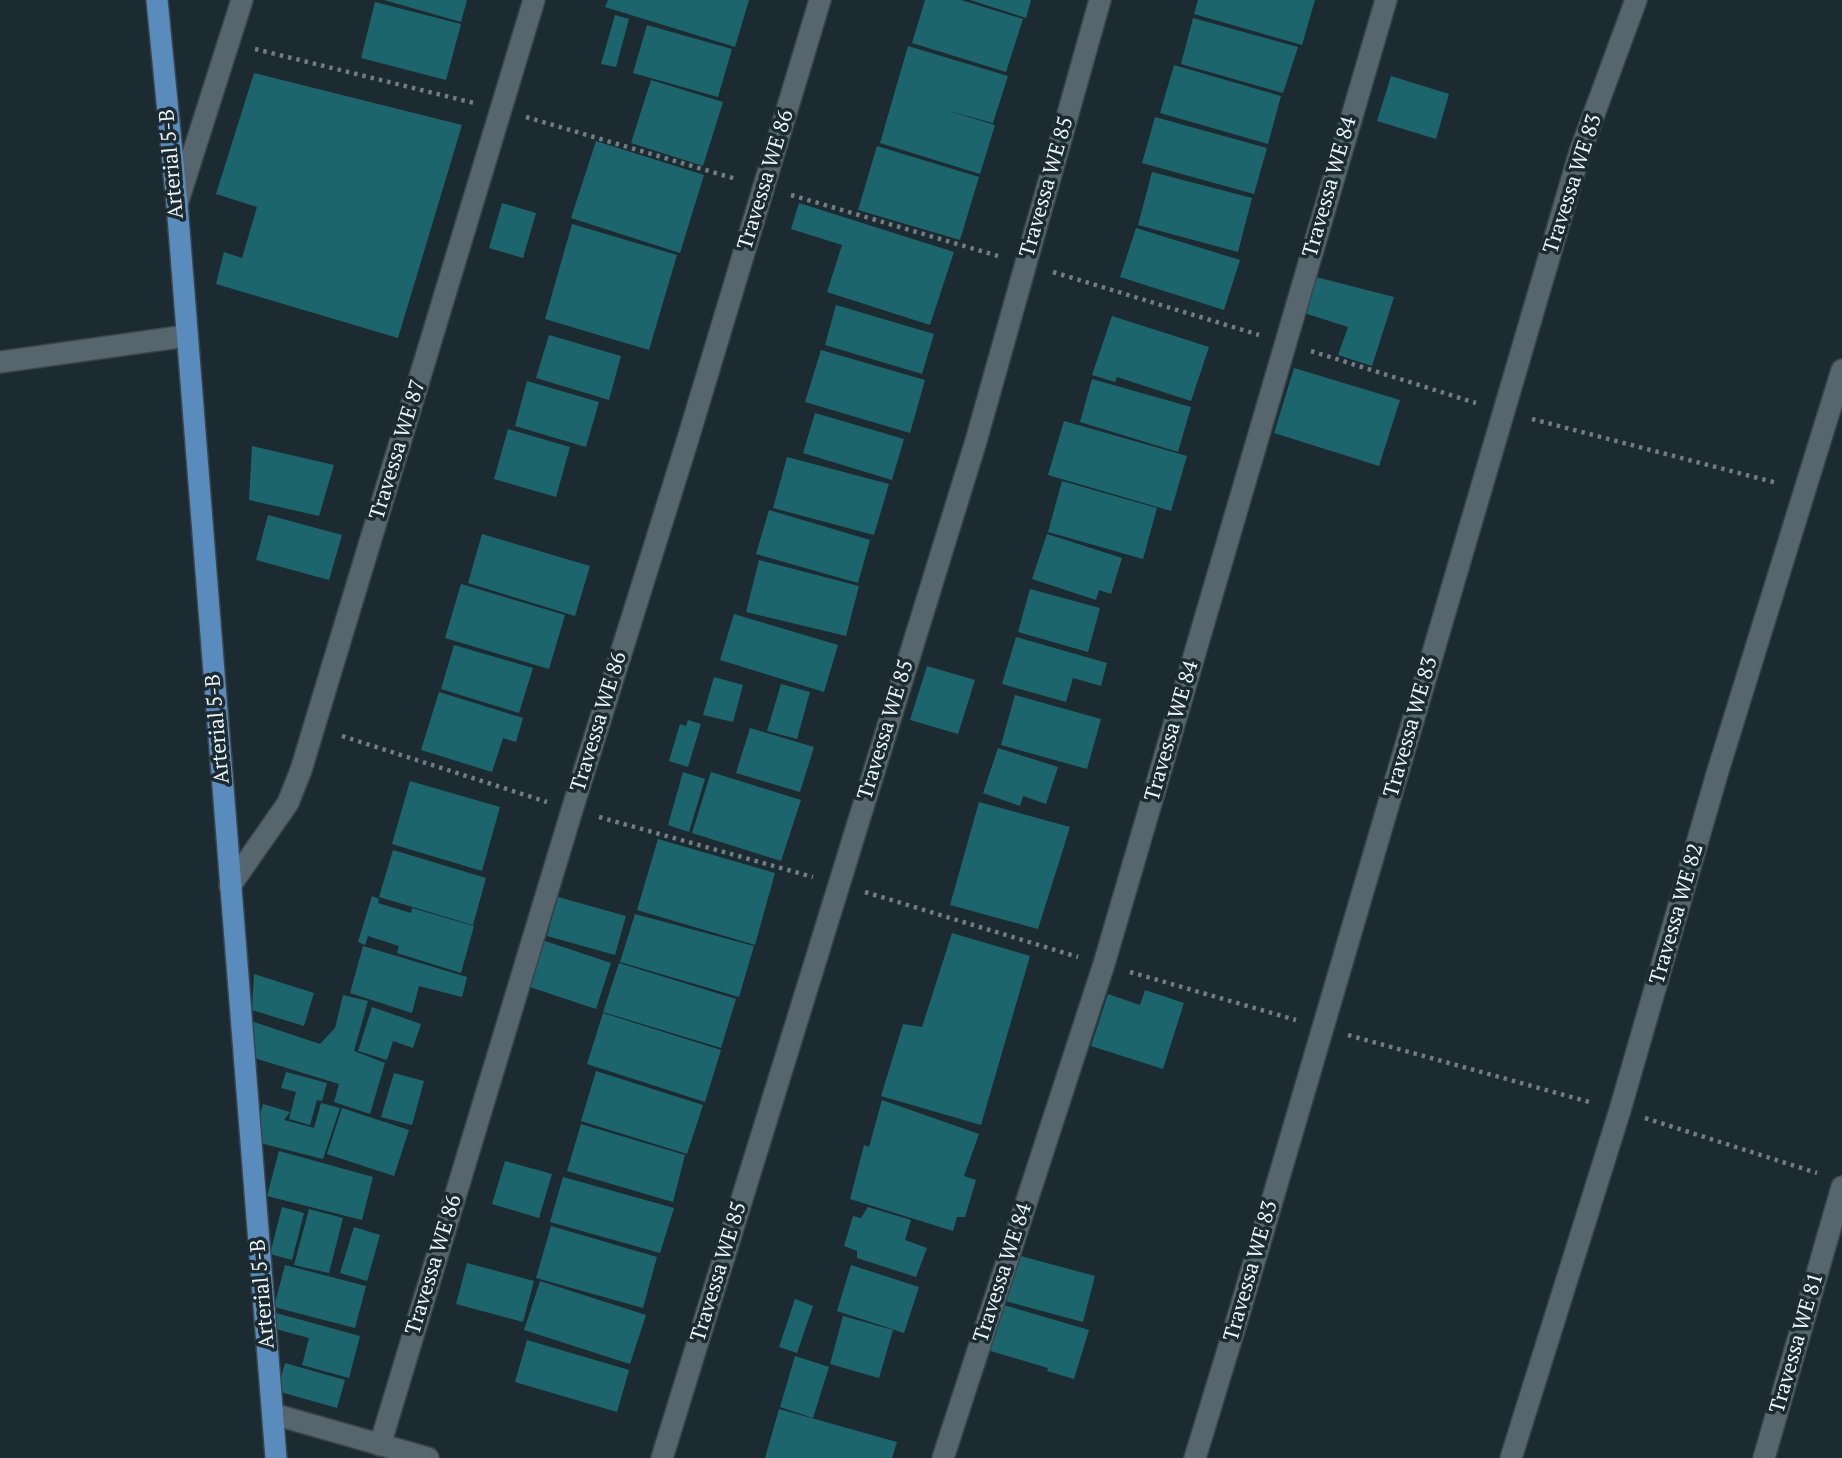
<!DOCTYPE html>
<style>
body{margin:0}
canvas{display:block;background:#1c2a31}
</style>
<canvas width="1842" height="1458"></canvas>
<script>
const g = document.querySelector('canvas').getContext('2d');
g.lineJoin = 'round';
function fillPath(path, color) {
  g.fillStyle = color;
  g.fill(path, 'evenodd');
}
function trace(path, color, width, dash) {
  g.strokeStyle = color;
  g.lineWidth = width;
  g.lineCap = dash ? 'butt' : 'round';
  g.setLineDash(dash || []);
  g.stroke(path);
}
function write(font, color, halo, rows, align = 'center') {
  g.font = font + ' "PT Serif",serif';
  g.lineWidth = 7;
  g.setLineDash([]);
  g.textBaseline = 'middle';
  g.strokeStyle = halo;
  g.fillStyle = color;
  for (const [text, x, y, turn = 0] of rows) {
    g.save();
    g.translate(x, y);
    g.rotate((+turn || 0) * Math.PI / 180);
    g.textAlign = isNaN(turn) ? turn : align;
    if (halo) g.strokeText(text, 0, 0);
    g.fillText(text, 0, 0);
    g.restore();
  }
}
const building = new Path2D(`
 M 384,0 L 467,0 L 461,22 Z
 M 608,0 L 749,0 L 735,47 L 605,7 Z
 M 925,0 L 961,0 L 1023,19 L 1006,72 L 912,43 Z
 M 970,0 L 1031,0 L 1026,18 Z
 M 1198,0 L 1315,0 L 1302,45 L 1194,14 Z
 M 375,2 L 461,24 L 446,80 L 361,58 Z
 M 615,15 L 629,19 L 616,67 L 601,64 Z
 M 1193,18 L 1298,47 L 1283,93 L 1181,64 Z
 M 647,25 L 732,49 L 718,97 L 633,73 Z
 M 908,46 L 1008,76 L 993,123 L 945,110 L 995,125 L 980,174 L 880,143 Z
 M 1174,65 L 1281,96 L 1268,144 L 1160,113 Z
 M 254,73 L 462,125 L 398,338 L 216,284 L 224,252 L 242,258 L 257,207 L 216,194 Z
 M 1391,76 L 1449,94 L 1436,139 L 1377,121 Z
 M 651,80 L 723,102 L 703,166 L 631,143 Z
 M 1155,117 L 1267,148 L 1254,194 L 1142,163 Z
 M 596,141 L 704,175 L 680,253 L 571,218 Z
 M 877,146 L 979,177 L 960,240 L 858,210 Z
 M 1152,172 L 1252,198 L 1238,252 L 1138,225 Z
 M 502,203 L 536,213 L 523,258 L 489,248 Z
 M 799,203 L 954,252 L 930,325 L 827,292 L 842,245 L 791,229 Z
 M 572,224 L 677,255 L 649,350 L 545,319 Z
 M 1136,228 L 1240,260 L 1224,310 L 1120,277 Z
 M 1316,277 L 1394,297 L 1372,366 L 1338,355 L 1348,327 L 1301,312 Z
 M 836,305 L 934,334 L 922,374 L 825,345 Z
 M 1112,316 L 1209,347 L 1191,401 L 1117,377 L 1115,382 L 1092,375 Z
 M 549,335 L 621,356 L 609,400 L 536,378 Z
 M 821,350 L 925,380 L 910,433 L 805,402 Z
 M 1294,368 L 1400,400 L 1379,466 L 1274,433 Z
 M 1092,379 L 1191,407 L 1178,452 L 1080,422 Z
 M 527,381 L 599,402 L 586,447 L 515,426 Z
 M 815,413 L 904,439 L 892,480 L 803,453 Z
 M 1064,421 L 1187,456 L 1171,511 L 1048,475 Z
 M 508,429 L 570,447 L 556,497 L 494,479 Z
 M 252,446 L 334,465 L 319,516 L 249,500 Z
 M 787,457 L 889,484 L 874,535 L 773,508 Z
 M 1062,481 L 1157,508 L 1143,559 L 1048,532 Z
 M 769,510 L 870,540 L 858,583 L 756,554 Z
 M 268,515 L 342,535 L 329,580 L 256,560 Z
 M 482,534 L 590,566 L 575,616 L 468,583 Z
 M 1047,534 L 1122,558 L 1111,594 L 1099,590 L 1096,600 L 1032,579 Z
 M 759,560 L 859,586 L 846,636 L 746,612 Z
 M 461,584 L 565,615 L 549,669 L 445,638 Z
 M 1030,589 L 1100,608 L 1088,652 L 1018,632 Z
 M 734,614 L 838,645 L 824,692 L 720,660 Z
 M 1016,637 L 1107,663 L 1101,686 L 1073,678 L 1066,702 L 1002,684 Z
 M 454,645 L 533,668 L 519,713 L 441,689 Z
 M 927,666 L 975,680 L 958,734 L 910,720 Z
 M 714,677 L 743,685 L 733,722 L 703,715 Z
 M 781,684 L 810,692 L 797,739 L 767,731 Z
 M 439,692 L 523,718 L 516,742 L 503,738 L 492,772 L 421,750 Z
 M 1015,695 L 1101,719 L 1087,769 L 1001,745 Z
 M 688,720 L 701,724 L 688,767 L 669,761 L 680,724 L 686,726 Z
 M 750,728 L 814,747 L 800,792 L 736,773 Z
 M 998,748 L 1058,767 L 1046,804 L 1023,796 L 1020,806 L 983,793 Z
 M 683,772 L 705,779 L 689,832 L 668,825 Z
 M 711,772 L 801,800 L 781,861 L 692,833 Z
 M 410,781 L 500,807 L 482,871 L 392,844 Z
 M 979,802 L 1070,827 L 1038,929 L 950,905 Z
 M 658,839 L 775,873 L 755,945 L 637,910 Z
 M 393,850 L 486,878 L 473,925 L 379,897 Z
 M 372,896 L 379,899 L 378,903 L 411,913 L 412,908 L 474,926 L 461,973 L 397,953 L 399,946 L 368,936 L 365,945 L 358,942 Z
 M 558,897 L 626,916 L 615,955 L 547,936 Z
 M 635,914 L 754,946 L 739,997 L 620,962 Z
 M 952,933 L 1030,956 L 981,1125 L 881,1096 L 903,1024 L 922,1027 Z
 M 542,940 L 611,963 L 596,1009 L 527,986 Z
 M 363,946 L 467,977 L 462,997 L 419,986 L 412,1013 L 350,993 Z
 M 619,963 L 736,999 L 721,1048 L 603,1012 Z
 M 254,974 L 314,993 L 304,1026 L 252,1010 Z
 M 1145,990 L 1184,1003 L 1163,1069 L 1091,1046 L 1108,994 L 1140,1005 Z
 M 343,995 L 368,1001 L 354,1051 L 385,1063 L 370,1114 L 334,1102 L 339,1084 L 251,1057 L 251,1021 L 320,1044 L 335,1028 Z
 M 372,1007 L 421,1024 L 413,1048 L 393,1041 L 387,1060 L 358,1051 Z
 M 603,1013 L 721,1050 L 705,1102 L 587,1064 Z
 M 596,1071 L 703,1105 L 687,1154 L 581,1121 Z
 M 286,1072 L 327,1083 L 322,1101 L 317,1100 L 310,1125 L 289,1119 L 296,1092 L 281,1088 Z
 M 394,1073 L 424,1081 L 412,1125 L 381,1117 Z
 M 882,1100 L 979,1134 L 964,1176 L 976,1180 L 965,1217 L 957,1217 L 953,1231 L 850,1199 L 864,1145 L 869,1147 Z
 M 321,1103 L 340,1108 L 323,1159 L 252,1141 L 263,1104 L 290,1112 L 284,1120 L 314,1128 Z
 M 342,1108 L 409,1130 L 394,1176 L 327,1154 Z
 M 581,1124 L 685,1155 L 673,1202 L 567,1171 Z
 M 279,1151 L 373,1177 L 362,1220 L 267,1196 Z
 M 505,1161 L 552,1174 L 539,1218 L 492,1204 Z
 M 563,1177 L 674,1208 L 660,1253 L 550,1222 Z
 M 282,1207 L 304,1213 L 292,1260 L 270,1254 Z
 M 868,1207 L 911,1220 L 905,1240 L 927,1248 L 916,1277 L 857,1258 L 857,1251 L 844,1246 L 853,1216 L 861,1218 Z
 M 309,1209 L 343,1218 L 329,1273 L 294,1265 Z
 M 551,1226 L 657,1257 L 643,1308 L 536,1278 Z
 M 354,1227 L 380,1235 L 367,1281 L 340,1273 Z
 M 1017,1255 L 1095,1276 L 1083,1322 L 1005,1301 Z
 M 467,1263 L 534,1281 L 523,1322 L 456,1304 Z
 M 285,1265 L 366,1286 L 355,1328 L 274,1307 Z
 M 851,1265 L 919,1287 L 904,1333 L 837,1311 Z
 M 540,1281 L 646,1315 L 630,1364 L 524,1330 Z
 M 795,1299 L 813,1306 L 797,1353 L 779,1347 Z
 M 997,1303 L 1089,1330 L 1074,1379 L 1047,1371 L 1048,1368 L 984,1349 Z
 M 276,1313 L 360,1336 L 349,1378 L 302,1365 L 309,1338 L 272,1328 Z
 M 843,1316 L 893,1330 L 879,1378 L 830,1364 Z
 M 527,1340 L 629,1370 L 617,1412 L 515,1382 Z
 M 795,1356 L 829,1367 L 813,1418 L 780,1407 Z
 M 285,1363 L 345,1380 L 337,1408 L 277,1391 Z
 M 779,1409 L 897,1442 L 892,1458 L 765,1458 Z`);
const path = new Path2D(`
 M 255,49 L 474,103
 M 526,117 L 736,179
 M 791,195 L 998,256
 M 1053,272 L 1259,335
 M 1311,351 L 1476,403
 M 1532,419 L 1777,483
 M 342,736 L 547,802
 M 599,817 L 813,877
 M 865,892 L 1078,957
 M 1130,972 L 1296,1020
 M 1348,1035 L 1593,1103
 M 1645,1118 L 1817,1173`);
const street = new Path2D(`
 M 177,204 L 242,0
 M 0,362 L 186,336
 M 230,886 L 288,803 L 301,770 L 534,0
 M 273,1414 L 428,1458
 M 380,1445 L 572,810 L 687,442 L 820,0
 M 662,1458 L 976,441 L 1100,0
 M 943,1458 L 1104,964 L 1386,0
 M 1195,1458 L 1238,1317 L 1580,152 L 1636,0
 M 1511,1458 L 1620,1110 L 1717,774 L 1842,370
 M 1764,1458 L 1842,1187`);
const primary = new Path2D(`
 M 157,0 L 177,204 L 276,1458`);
const streetNames = [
 ["Arterial 5-B",172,164,-95],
 ["Travessa WE 86",766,180,-73],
 ["Travessa WE 83",1573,184,-72],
 ["Travessa WE 85",1047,187,-74],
 ["Travessa WE 84",1330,187,-74],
 ["Travessa WE 87",398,450,-73],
 ["Travessa WE 86",599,722,-73],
 ["Travessa WE 83",1411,727,-74],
 ["Arterial 5-B",218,729,-95],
 ["Travessa WE 85",886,730,-73],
 ["Travessa WE 84",1172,731,-74],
 ["Travessa WE 82",1677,914,-74],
 ["Travessa WE 86",434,1265,-73],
 ["Travessa WE 83",1251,1271,-74],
 ["Travessa WE 85",719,1272,-73],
 ["Travessa WE 84",1003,1273,-72],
 ["Arterial 5-B",263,1294,-95],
 ["Travessa WE 81",1797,1343,-74]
];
fillPath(building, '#1d656c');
trace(street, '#39454a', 24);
trace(primary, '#39454a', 24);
trace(path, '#717d83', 4.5, [3.5, 5]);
trace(street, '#57666e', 21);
trace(primary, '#5a8bbd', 21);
write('21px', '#ecf5f9', '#1c2a31', streetNames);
</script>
